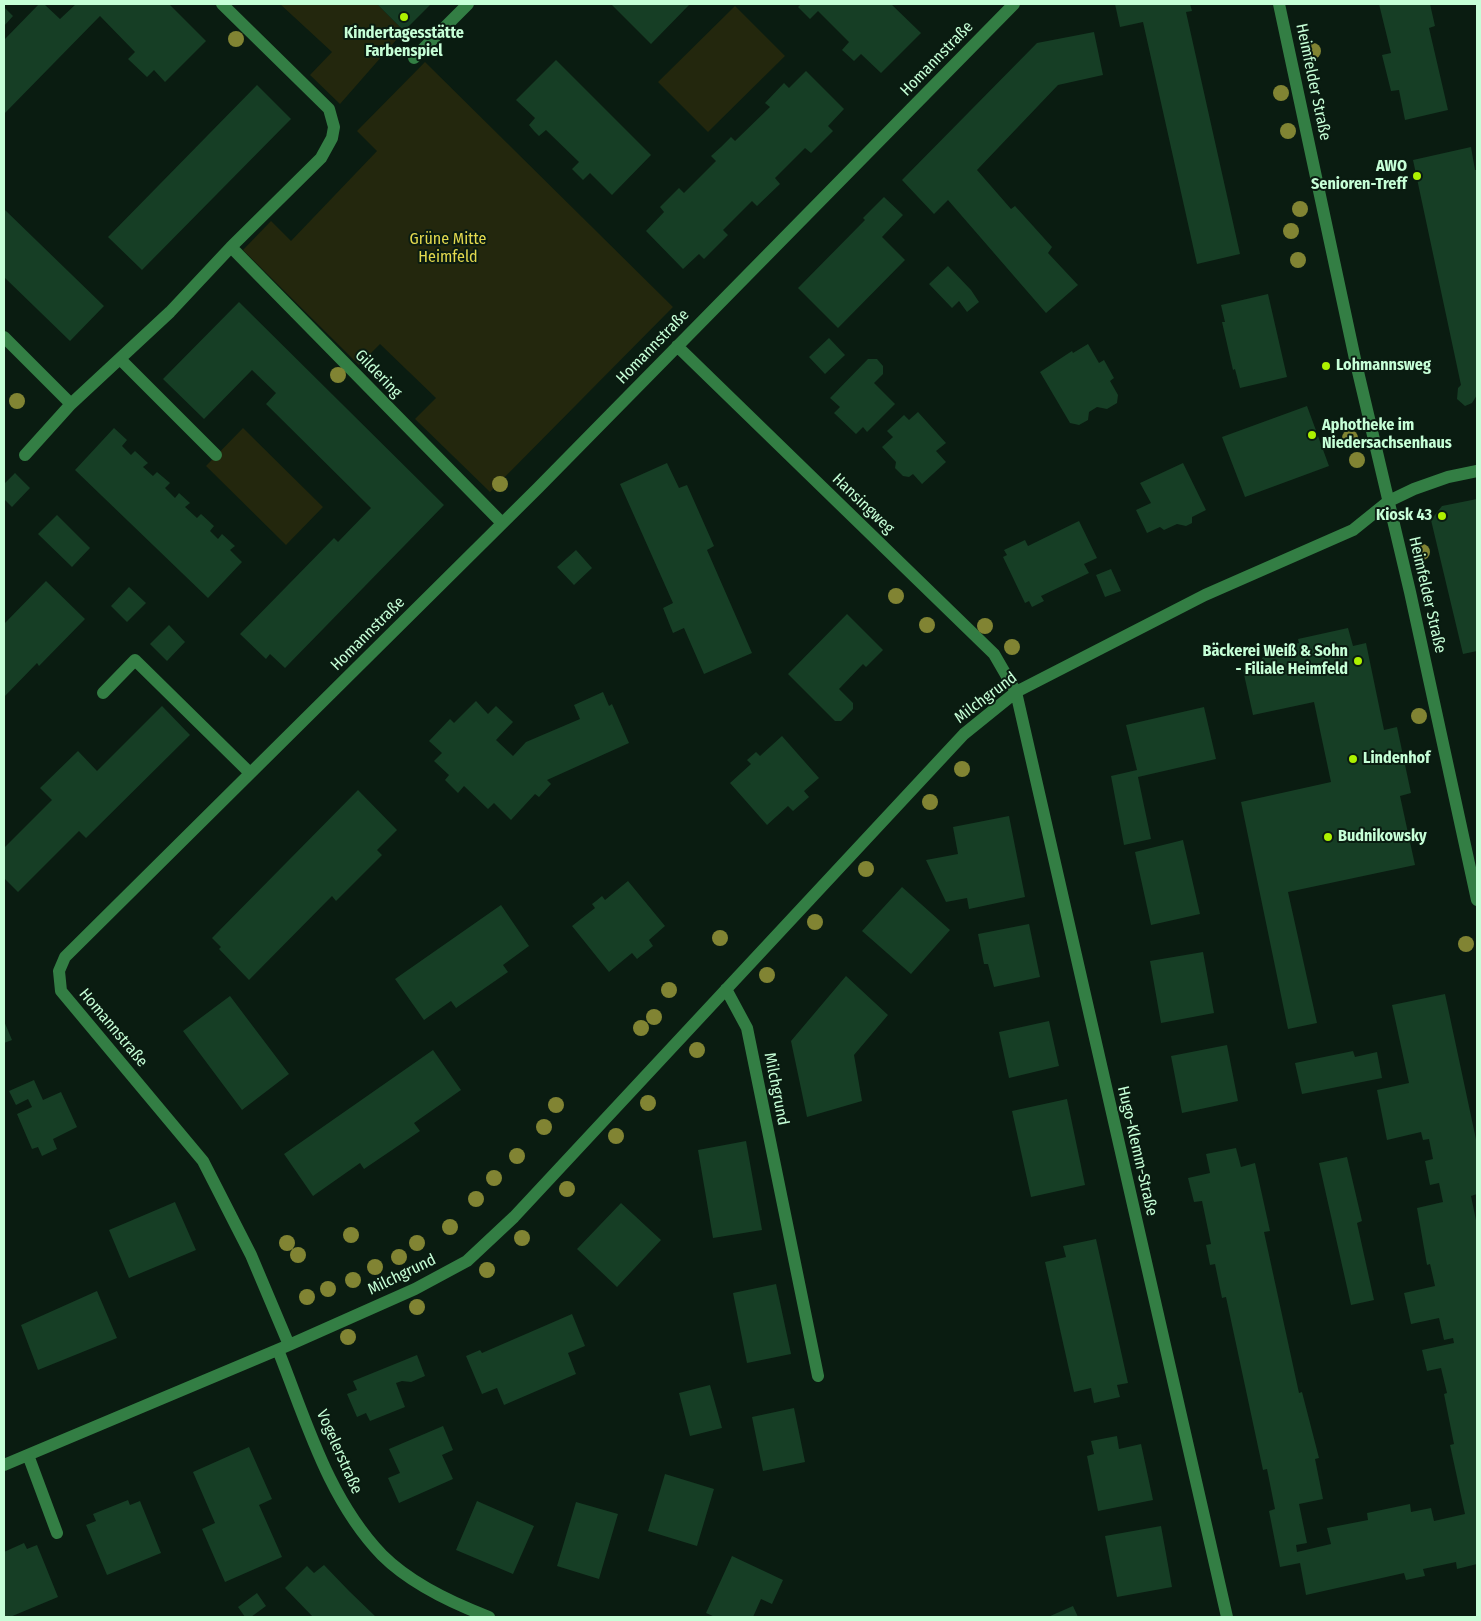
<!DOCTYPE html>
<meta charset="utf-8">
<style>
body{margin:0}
#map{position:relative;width:1481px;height:1621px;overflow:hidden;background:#0a1c11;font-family:"Fira Sans Condensed",sans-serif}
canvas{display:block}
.frame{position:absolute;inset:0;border:5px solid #c6ffd7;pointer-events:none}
</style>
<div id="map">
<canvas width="1481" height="1621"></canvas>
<div class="frame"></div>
</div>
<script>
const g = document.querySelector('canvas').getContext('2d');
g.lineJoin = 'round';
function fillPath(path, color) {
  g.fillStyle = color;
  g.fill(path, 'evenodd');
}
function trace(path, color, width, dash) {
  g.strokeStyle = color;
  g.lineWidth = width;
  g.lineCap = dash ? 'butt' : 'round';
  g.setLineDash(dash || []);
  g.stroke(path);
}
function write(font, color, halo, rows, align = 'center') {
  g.font = font + ' "Fira Sans Condensed",sans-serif';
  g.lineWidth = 4;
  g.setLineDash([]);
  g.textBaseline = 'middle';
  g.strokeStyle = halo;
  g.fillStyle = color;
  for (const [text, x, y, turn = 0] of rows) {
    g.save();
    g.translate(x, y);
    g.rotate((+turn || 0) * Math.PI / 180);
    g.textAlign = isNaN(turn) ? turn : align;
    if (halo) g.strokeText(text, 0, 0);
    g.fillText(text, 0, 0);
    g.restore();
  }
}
const green = new Path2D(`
 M 280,4 L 377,4 L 404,31 L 340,104 L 310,75 L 332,52 Z
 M 735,6 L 785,56 L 708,132 L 658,82 Z
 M 425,62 L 673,307 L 490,492 L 415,419 L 436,398 L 380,344 L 359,365 L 243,250 L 271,221 L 291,241 L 377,151 L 357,131 Z
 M 243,428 L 323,507 L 286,545 L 206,466 Z`);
const building = new Path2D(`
 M 39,4 L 44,4 L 60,19 L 76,4 L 169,4 L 206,41 L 165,82 L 154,70 L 147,77 L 128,59 L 135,52 L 100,16 L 4,114 L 4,40 Z
 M 377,4 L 431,4 L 404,31 Z
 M 611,4 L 690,4 L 651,44 Z
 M 801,4 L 891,4 L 921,33 L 881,73 L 861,54 L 854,61 L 842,50 L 849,42 L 818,11 L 810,19 L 798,7 Z
 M 1115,4 L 1190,4 L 1192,11 L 1186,12 L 1240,254 L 1197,264 L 1143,22 L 1120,27 Z
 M 1379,4 L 1430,4 L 1435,26 L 1429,28 L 1448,110 L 1405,120 L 1399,90 L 1391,91 L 1382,55 L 1391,53 Z
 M 4,7 L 13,16 L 4,26 Z
 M 1094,32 L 1103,75 L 1058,85 L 977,170 L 1011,209 L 1015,206 L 1052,247 L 1048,253 L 1078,285 L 1046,313 L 948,200 L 934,214 L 902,180 L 1037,43 Z
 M 556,60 L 651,155 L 612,195 L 590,173 L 583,180 L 572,169 L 579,162 L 546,130 L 539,136 L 534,131 L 529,125 L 535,118 L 516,100 Z
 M 806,71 L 844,109 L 828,126 L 833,131 L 811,153 L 805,148 L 775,178 L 780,184 L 757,206 L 752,201 L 723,230 L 728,235 L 704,259 L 699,254 L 683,269 L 646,231 L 664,212 L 660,207 L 679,188 L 684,193 L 716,161 L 711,156 L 721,147 L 731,137 L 735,141 L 770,107 L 765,103 L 784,83 L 789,88 Z
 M 257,85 L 291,119 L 142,270 L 108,237 Z
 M 1471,147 L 1475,170 L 1477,170 L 1477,395 L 1472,403 L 1465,406 L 1457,399 L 1458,388 L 1461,385 L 1413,160 Z
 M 884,197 L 903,215 L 882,237 L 905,260 L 838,328 L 798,288 L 865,220 L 863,218 Z
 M 4,209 L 104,306 L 70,341 L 4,277 Z
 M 948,266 L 971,290 L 979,302 L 967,312 L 959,301 L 952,308 L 929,284 Z
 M 1268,294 L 1287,377 L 1240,388 L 1235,369 L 1233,370 L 1222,322 L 1225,322 L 1221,305 Z
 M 239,302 L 444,505 L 285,668 L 270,654 L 266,659 L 240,634 L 334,538 L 338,542 L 371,508 L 266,404 L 276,393 L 252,370 L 204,419 L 163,379 Z
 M 829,338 L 845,355 L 825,374 L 809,357 Z
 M 1088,344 L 1099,363 L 1104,360 L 1114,378 L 1110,381 L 1118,395 L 1117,403 L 1107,409 L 1097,407 L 1089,412 L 1088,420 L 1079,425 L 1070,423 L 1040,372 L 1072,351 L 1073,353 Z
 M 868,359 L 877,359 L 883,366 L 883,374 L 874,383 L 895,404 L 867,432 L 863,427 L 856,434 L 834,413 L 840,407 L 830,398 Z
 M 1307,406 L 1329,466 L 1245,497 L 1222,437 Z
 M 918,412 L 946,443 L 936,451 L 946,462 L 922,484 L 913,474 L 909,477 L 903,476 L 895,468 L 896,462 L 882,447 L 893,437 L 887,431 L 904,415 L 909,420 Z
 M 114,428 L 127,440 L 122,446 L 131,455 L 135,451 L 148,463 L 143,467 L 153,476 L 157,472 L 170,483 L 165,488 L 175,498 L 179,493 L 190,503 L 185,507 L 197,518 L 201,514 L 214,526 L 210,531 L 218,539 L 222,534 L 235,546 L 230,550 L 242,562 L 208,598 L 75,470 Z
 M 667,463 L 679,488 L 687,485 L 714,546 L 707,550 L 752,653 L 704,674 L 684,628 L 673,633 L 663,608 L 673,603 L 620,484 Z
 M 1183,463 L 1206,510 L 1192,517 L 1192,523 L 1186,526 L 1177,524 L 1164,530 L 1160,527 L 1147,533 L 1136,510 L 1151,503 L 1140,483 Z
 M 15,473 L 30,488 L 12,507 L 4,499 L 4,484 Z
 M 1477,499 L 1477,651 L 1463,654 L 1431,520 L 1442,506 Z
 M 57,515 L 90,548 L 72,567 L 38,534 Z
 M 1079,521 L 1097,558 L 1084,564 L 1089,573 L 1041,596 L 1044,601 L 1032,607 L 1029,601 L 1025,603 L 1003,557 L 1007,555 L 1004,550 L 1025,540 L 1028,546 Z
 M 576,550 L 592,568 L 574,585 L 557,567 Z
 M 1111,569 L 1121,591 L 1105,597 L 1096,575 Z
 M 46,581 L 85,619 L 39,666 L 37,663 L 4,697 L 4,624 Z
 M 129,587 L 146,603 L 127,622 L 111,606 Z
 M 847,614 L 883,650 L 866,667 L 863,664 L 839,689 L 853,703 L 853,709 L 841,721 L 835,721 L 788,674 Z
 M 169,625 L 185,642 L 167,661 L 150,644 Z
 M 1348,628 L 1353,646 L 1366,643 L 1384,730 L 1397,727 L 1411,793 L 1400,796 L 1415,865 L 1288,892 L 1317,1023 L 1288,1029 L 1241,802 L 1331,782 L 1314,702 L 1253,715 L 1243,670 L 1264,666 L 1262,658 L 1278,647 L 1299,643 L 1298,639 Z
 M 603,692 L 609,706 L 612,704 L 629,743 L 547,780 L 551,784 L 539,797 L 535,794 L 511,820 L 494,803 L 488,809 L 464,786 L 458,793 L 445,780 L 449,775 L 434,761 L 442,753 L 429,741 L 450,719 L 454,723 L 476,701 L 488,714 L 496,706 L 513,722 L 496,740 L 513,756 L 526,742 L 580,719 L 574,705 Z
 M 162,706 L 190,735 L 86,838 L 79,831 L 18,892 L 4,878 L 4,848 L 52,800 L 40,788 L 78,751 L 97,771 Z
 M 1204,707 L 1216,759 L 1138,777 L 1151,839 L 1124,845 L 1111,776 L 1137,770 L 1126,725 Z
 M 782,736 L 819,778 L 804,791 L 809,797 L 793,811 L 788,806 L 767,825 L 730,783 L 751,764 L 747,760 L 756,752 L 760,756 Z
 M 358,790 L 397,830 L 377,850 L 382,855 L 336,901 L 332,896 L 249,980 L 219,949 L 221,947 L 212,938 Z
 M 1009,816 L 1025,897 L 969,909 L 967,898 L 946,902 L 926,860 L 958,854 L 953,827 Z
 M 1183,840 L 1200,914 L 1151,925 L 1135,852 Z
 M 628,881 L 665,926 L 649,940 L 653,946 L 637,959 L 632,953 L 609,972 L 572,926 L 595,908 L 592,904 L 596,901 L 602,896 L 605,900 Z
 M 902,887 L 950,930 L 911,974 L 862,931 Z
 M 501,905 L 529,946 L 503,965 L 508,972 L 456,1008 L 451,1001 L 424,1020 L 395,979 Z
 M 1029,924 L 1040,977 L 994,987 L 988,964 L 984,964 L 978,934 Z
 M 1203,952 L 1214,1013 L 1161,1023 L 1150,961 Z
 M 846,976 L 888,1015 L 854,1055 L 862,1101 L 807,1117 L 791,1041 Z
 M 1445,994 L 1477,1144 L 1477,1194 L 1471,1196 L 1477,1225 L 1477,1564 L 1457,1569 L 1456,1562 L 1423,1569 L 1425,1576 L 1406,1580 L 1404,1573 L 1306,1595 L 1300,1563 L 1280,1567 L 1269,1511 L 1275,1509 L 1267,1469 L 1263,1470 L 1226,1297 L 1222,1298 L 1215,1264 L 1210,1265 L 1206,1245 L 1211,1244 L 1202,1201 L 1194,1202 L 1188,1178 L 1210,1173 L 1206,1154 L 1236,1148 L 1241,1167 L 1255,1163 L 1270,1231 L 1264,1232 L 1299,1393 L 1302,1392 L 1319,1458 L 1315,1459 L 1323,1499 L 1299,1504 L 1307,1543 L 1296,1545 L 1297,1552 L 1331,1544 L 1327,1528 L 1368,1520 L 1367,1513 L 1410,1504 L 1411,1512 L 1431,1508 L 1434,1521 L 1465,1514 L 1450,1445 L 1454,1444 L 1444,1394 L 1447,1393 L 1441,1368 L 1427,1371 L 1422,1350 L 1454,1343 L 1453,1338 L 1444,1340 L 1439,1318 L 1411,1324 L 1404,1293 L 1435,1286 L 1430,1264 L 1427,1265 L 1417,1208 L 1443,1202 L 1439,1183 L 1430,1185 L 1425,1161 L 1433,1159 L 1429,1139 L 1423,1140 L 1421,1132 L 1387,1140 L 1377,1090 L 1409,1083 L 1392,1005 Z
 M 230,996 L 289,1074 L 242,1110 L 183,1031 Z
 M 4,1021 L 12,1040 L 4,1043 Z
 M 1049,1021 L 1059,1066 L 1009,1078 L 999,1032 Z
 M 1227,1045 L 1238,1101 L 1182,1113 L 1171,1056 Z
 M 433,1050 L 461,1090 L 414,1123 L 420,1131 L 364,1169 L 360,1163 L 313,1196 L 284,1154 Z
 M 1353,1051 L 1355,1057 L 1377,1052 L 1382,1078 L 1302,1094 L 1295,1063 Z
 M 34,1080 L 43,1100 L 61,1092 L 77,1127 L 53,1139 L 57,1149 L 42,1156 L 38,1147 L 32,1149 L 17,1114 L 32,1107 L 28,1099 L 16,1105 L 9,1091 Z
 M 1067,1099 L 1085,1185 L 1031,1197 L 1012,1111 Z
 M 746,1141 L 762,1230 L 713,1238 L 698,1150 Z
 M 1347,1157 L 1362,1221 L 1357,1223 L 1374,1300 L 1351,1305 L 1319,1163 Z
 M 175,1202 L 196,1250 L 129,1278 L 109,1230 Z
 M 621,1203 L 661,1240 L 617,1287 L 577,1249 Z
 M 1096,1239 L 1128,1383 L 1117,1385 L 1120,1397 L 1094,1403 L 1091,1388 L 1074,1392 L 1045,1262 L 1066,1257 L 1063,1246 Z
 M 776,1284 L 791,1354 L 747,1363 L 733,1293 Z
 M 97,1291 L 117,1338 L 38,1370 L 21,1325 Z
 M 572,1314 L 585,1346 L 568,1353 L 576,1374 L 504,1405 L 497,1388 L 482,1394 L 466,1356 L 480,1350 L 482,1353 Z
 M 417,1355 L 425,1376 L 411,1382 L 402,1381 L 396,1383 L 405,1407 L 370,1421 L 366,1413 L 357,1417 L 347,1394 L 357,1390 L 353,1381 Z
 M 710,1385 L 722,1428 L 690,1436 L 679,1393 Z
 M 794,1408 L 805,1462 L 763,1471 L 752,1417 Z
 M 443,1426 L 453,1450 L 442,1455 L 453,1479 L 399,1503 L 388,1478 L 400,1473 L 389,1449 Z
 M 1117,1436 L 1119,1449 L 1141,1444 L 1153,1500 L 1098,1511 L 1087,1456 L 1094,1454 L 1091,1441 Z
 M 249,1447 L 272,1499 L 259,1505 L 282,1557 L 225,1582 L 202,1529 L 215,1523 L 193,1472 Z
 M 665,1474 L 714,1489 L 697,1546 L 648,1531 Z
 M 128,1500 L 130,1505 L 140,1501 L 161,1553 L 107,1575 L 86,1525 L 96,1521 L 93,1514 Z
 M 477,1501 L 534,1526 L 513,1574 L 456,1550 Z
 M 576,1502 L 618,1514 L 599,1579 L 557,1566 Z
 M 1161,1526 L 1172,1587 L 1117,1597 L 1105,1536 Z
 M 24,1543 L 27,1549 L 37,1545 L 58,1597 L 10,1617 L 4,1617 L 4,1552 Z
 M 732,1556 L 783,1580 L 772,1604 L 761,1599 L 753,1617 L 715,1617 L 706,1613 Z
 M 324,1565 L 349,1591 L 376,1617 L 313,1617 L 285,1588 L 307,1566 L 314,1573 Z
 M 257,1593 L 266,1606 L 251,1617 L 245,1617 L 238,1607 Z
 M 1073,1606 L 1078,1617 L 1048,1617 Z`);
const minor = new Path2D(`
 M 1279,4 L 1355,359 L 1410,592 L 1477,900
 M 414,58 L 468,4
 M 231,247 L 502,523
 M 4,337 L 71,404
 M 677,346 L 994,654 L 1016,692 L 1227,1617
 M 120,359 L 216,455
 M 25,455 L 71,404 L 170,312 L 231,247 L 321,158 L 332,138 L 334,127 L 329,109 L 222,4
 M 103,693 L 135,660 L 250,773
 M 726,989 L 747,1028 L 818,1376
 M 289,1345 L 251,1255 L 203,1161 L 61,991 L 59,971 L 65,957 L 538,488 L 1014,4
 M 278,1350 C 306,1420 328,1499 382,1555 C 411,1584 452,1603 489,1617
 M 28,1455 L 57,1533
 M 4,1465 L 289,1345 L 415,1289 L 467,1261 L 514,1217 L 964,734 L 1016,692 L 1205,595 L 1353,530 L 1389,501 L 1414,489 L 1448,477 L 1477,471`);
const trees = [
 [236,39],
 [1313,51],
 [1281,93],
 [1288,131],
 [1300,209],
 [1291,231],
 [1298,260],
 [338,375],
 [17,401],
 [1350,438],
 [1357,460],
 [500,484],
 [1422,552],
 [896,596],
 [927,625],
 [985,626],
 [1012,647],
 [1419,716],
 [962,769],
 [930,802],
 [866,869],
 [815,922],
 [720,938],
 [1466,944],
 [767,975],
 [669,990],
 [654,1017],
 [641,1028],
 [697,1050],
 [648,1103],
 [556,1105],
 [544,1127],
 [616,1136],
 [517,1156],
 [494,1178],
 [567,1189],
 [476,1199],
 [450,1227],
 [351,1235],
 [522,1238],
 [287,1243],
 [417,1243],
 [298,1255],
 [399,1257],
 [375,1267],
 [487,1270],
 [353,1280],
 [328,1289],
 [307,1297],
 [417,1307],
 [348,1337]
];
const markers = [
 [404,17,5,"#adf100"],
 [1417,176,5,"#adf100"],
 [1326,366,5,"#adf100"],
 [1312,435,5,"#adf100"],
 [1442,516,5,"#adf100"],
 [1358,661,5,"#adf100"],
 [1353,759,5,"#adf100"],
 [1328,837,5,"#adf100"]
];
const poiNames = [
 ["Kindertagesstätte",404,34,"center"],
 ["Farbenspiel",404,52,"center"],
 ["AWO",1407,167,"right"],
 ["Senioren-Treff",1407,185,"right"],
 ["Lohmannsweg",1336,366],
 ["Aphotheke im",1322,426],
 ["Niedersachsenhaus",1322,444],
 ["Kiosk 43",1432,516,"right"],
 ["Bäckerei Weiß & Sohn",1348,652,"right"],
 ["- Filiale Heimfeld",1348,670,"right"],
 ["Lindenhof",1363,759],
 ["Budnikowsky",1338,837]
];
const streetNames = [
 ["Homannstraße",937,59,-46],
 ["Heimfelder Straße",1313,82,78],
 ["Homannstraße",653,347,-46],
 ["Gildering",378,374,46],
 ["Hansingweg",863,504,44],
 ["Heimfelder Straße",1427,595,77],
 ["Homannstraße",368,634,-45],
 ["Milchgrund",986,698,-37],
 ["Homannstraße",113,1028,50],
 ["Milchgrund",776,1089,79],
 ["Hugo-Klemm-Straße",1137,1151,77],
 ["Milchgrund",402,1275,-26],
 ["Vogelerstraße",339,1452,66]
];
const parkNames = [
 ["Grüne Mitte",448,240],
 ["Heimfeld",448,258]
];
fillPath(green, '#23270d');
fillPath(building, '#163e25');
trace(minor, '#337e44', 12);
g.fillStyle = '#818433';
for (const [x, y] of trees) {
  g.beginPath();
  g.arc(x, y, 8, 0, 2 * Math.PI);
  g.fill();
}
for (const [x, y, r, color] of markers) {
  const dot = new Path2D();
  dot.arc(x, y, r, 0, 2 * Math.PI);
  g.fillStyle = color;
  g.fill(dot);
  trace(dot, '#0a1c11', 2);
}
write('bold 16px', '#c6ffd7', '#0a1c11', poiNames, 'left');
write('16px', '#c6ffd7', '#0a1c11', streetNames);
write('16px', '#e3d94e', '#0a1c11', parkNames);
</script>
